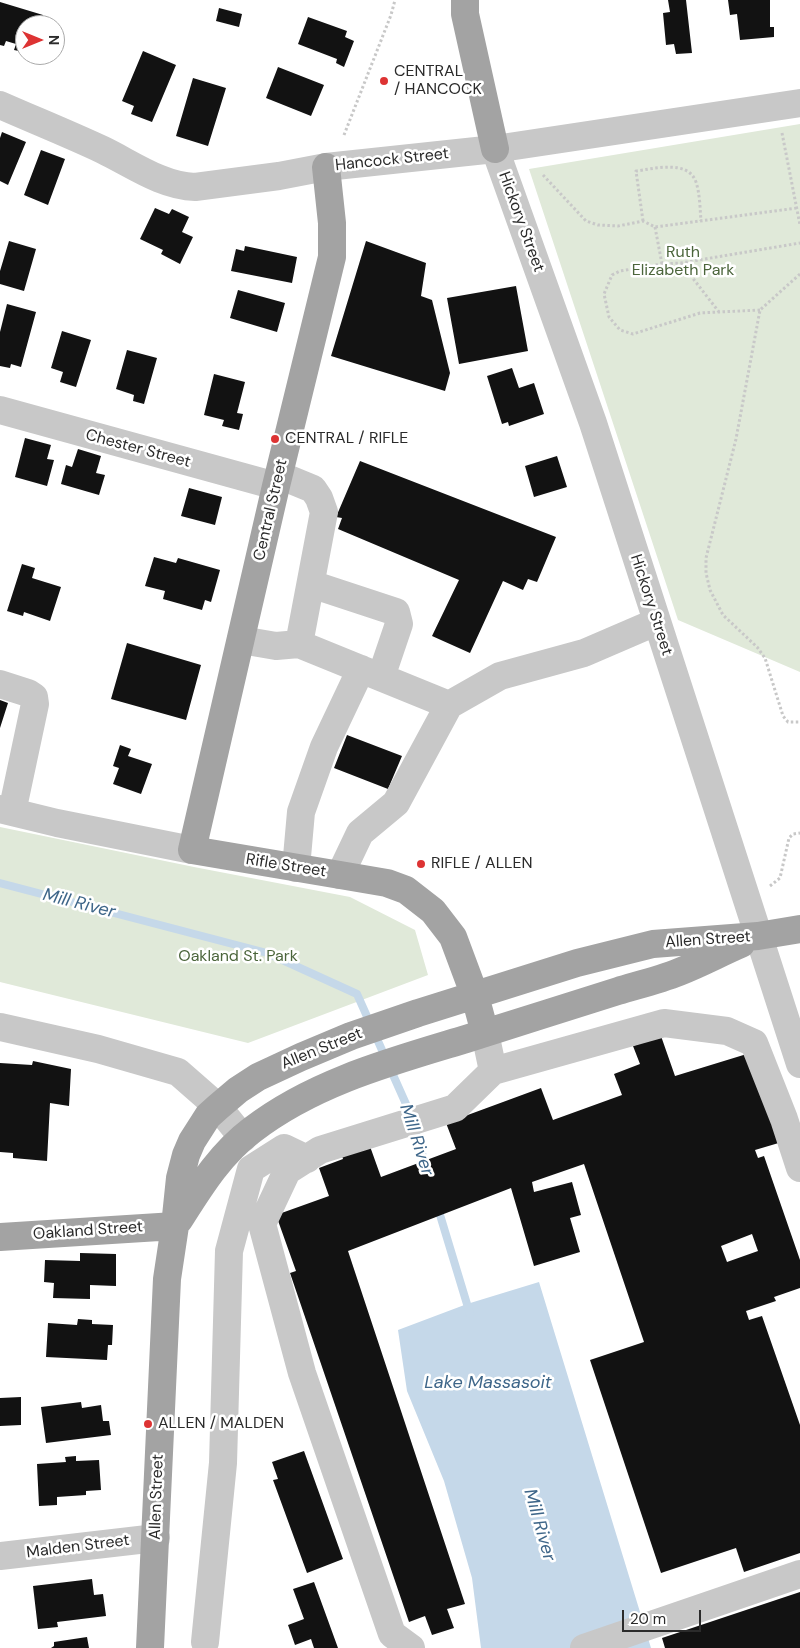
<!DOCTYPE html>
<style>
body{margin:0}
#map{position:relative;width:800px;height:1648px;overflow:hidden;background:#fff;font-family:"DM Sans",sans-serif}
canvas{display:block}
.north{position:absolute;left:15px;top:15px;width:50px;height:50px;box-sizing:border-box;background:#fff;border:1px solid #aaa;border-radius:50%;rotate:90deg;font-size:14px;font-weight:700;line-height:20px;text-align:center;color:#2b2b2b}
.north::after{content:'';display:block;margin:auto;width:18px;height:22px;background:#d33;clip-path:polygon(50% 0,100% 100%,50% 72%,0 100%)}
.scale{position:absolute;left:622px;top:1610px;width:79px;height:22px;box-sizing:border-box;border:2px solid #2b2b2b;border-top:0;padding-left:6px;font-size:15px;line-height:18px;white-space:nowrap;color:#2b2b2b;-webkit-text-stroke:4px #fff;paint-order:stroke}
</style>
<div id="map">
<canvas width="800" height="1648"></canvas>
<div class="north">N</div>
<div class="scale">20 m</div>
</div>
<script>
const g = document.querySelector('canvas').getContext('2d');
g.lineJoin = 'round';
function fillPath(path, color) {
  g.fillStyle = color;
  g.fill(path, 'evenodd');
}
function trace(path, color, width, dash) {
  g.strokeStyle = color;
  g.lineWidth = width;
  g.lineCap = dash ? 'butt' : 'round';
  g.setLineDash(dash || []);
  g.stroke(path);
}
function write(font, color, halo, rows, align = 'center') {
  g.font = font + ' "DM Sans",sans-serif';
  g.lineWidth = 5;
  g.setLineDash([]);
  g.textBaseline = 'middle';
  g.strokeStyle = halo;
  g.fillStyle = color;
  for (const [text, x, y, turn = 0] of rows) {
    g.save();
    g.translate(x, y);
    g.rotate((+turn || 0) * Math.PI / 180);
    g.textAlign = isNaN(turn) ? turn : align;
    if (halo) g.strokeText(text, 0, 0);
    g.fillText(text, 0, 0);
    g.restore();
  }
}
const green = new Path2D(`
 M 800,124 L 800,672 L 678,620 L 529,169 Z
 M 0,827 L 194,867 L 350,897 L 415,930 L 428,975 L 248,1043 L 0,982 Z`);
const water = new Path2D(`
 M 539,1282 L 651,1648 L 481,1648 L 472,1578 L 444,1481 L 407,1391 L 398,1330 L 467,1304 Z`);
const stream = new Path2D(`
 M 0,883 L 267,953 L 357,994 L 410,1113 L 427,1170
 M 437,1205 L 470,1314`);
const building = new Path2D(`
 M 668,0 L 686,0 L 692,53 L 676,54 L 674,44 L 666,45 L 663,13 L 670,12 Z
 M 728,0 L 770,0 L 770,27 L 774,27 L 774,37 L 740,40 L 737,14 L 730,15 Z
 M 0,2 L 43,15 L 40,25 L 25,25 L 25,47 L 23,52 L 14,50 L 16,44 L 6,41 L 4,46 L 0,45 Z
 M 219,8 L 242,14 L 239,27 L 216,21 Z
 M 308,17 L 347,31 L 345,37 L 354,41 L 344,67 L 336,63 L 337,59 L 298,44 Z
 M 143,51 L 176,65 L 152,122 L 131,114 L 134,106 L 122,101 Z
 M 278,67 L 324,85 L 311,116 L 266,98 Z
 M 193,78 L 226,88 L 208,146 L 176,136 Z
 M 2,132 L 26,142 L 8,185 L 0,181 L 0,138 Z
 M 41,150 L 65,159 L 48,205 L 24,195 Z
 M 155,208 L 169,214 L 172,209 L 189,217 L 182,232 L 193,237 L 180,264 L 161,254 L 163,250 L 140,239 Z
 M 9,241 L 36,249 L 24,291 L 0,284 L 0,271 Z
 M 366,241 L 426,263 L 421,296 L 432,300 L 450,373 L 445,391 L 331,356 Z
 M 245,246 L 297,257 L 292,283 L 231,271 L 236,249 L 244,251 Z
 M 516,286 L 528,351 L 459,364 L 447,298 Z
 M 238,290 L 285,303 L 277,332 L 230,318 Z
 M 7,304 L 36,312 L 21,367 L 11,364 L 10,368 L 0,366 L 0,332 Z
 M 62,331 L 91,340 L 76,387 L 60,382 L 63,372 L 51,368 Z
 M 127,350 L 157,358 L 144,404 L 133,401 L 134,395 L 116,389 Z
 M 512,368 L 519,388 L 534,383 L 544,414 L 509,426 L 508,422 L 502,424 L 487,376 Z
 M 214,374 L 245,382 L 237,413 L 243,414 L 239,430 L 222,426 L 224,420 L 204,415 Z
 M 25,438 L 51,445 L 47,459 L 54,460 L 47,486 L 15,477 Z
 M 78,449 L 101,456 L 96,473 L 105,475 L 99,495 L 61,484 L 66,465 L 72,467 Z
 M 557,456 L 567,487 L 534,497 L 525,466 Z
 M 360,461 L 556,537 L 537,582 L 528,579 L 523,590 L 503,581 L 470,653 L 432,636 L 459,580 L 338,529 L 342,518 L 336,517 Z
 M 189,488 L 222,497 L 215,525 L 181,516 Z
 M 154,557 L 176,563 L 178,558 L 220,570 L 211,602 L 205,600 L 202,610 L 163,599 L 165,591 L 145,586 Z
 M 22,564 L 35,568 L 32,578 L 61,587 L 50,621 L 24,612 L 23,616 L 7,611 Z
 M 127,643 L 201,665 L 186,720 L 111,699 Z
 M 0,700 L 8,703 L 0,728 Z
 M 347,735 L 402,756 L 388,789 L 334,768 Z
 M 120,745 L 131,749 L 128,756 L 152,764 L 141,794 L 113,784 L 119,768 L 113,766 Z
 M 661,1036 L 675,1076 L 750,1053 L 782,1142 L 755,1150 L 758,1158 L 764,1156 L 800,1260 L 800,1288 L 774,1297 L 776,1301 L 746,1311 L 749,1320 L 762,1316 L 800,1425 L 800,1553 L 744,1572 L 736,1548 L 661,1573 L 590,1360 L 644,1342 L 584,1164 L 532,1182 L 534,1192 L 572,1182 L 581,1215 L 570,1218 L 580,1252 L 534,1266 L 511,1188 L 348,1251 L 465,1604 L 447,1609 L 454,1628 L 432,1635 L 425,1616 L 409,1622 L 290,1273 L 296,1271 L 276,1215 L 329,1196 L 319,1168 L 343,1159 L 340,1149 L 367,1138 L 381,1177 L 456,1149 L 446,1123 L 541,1088 L 553,1120 L 622,1095 L 614,1074 L 640,1064 L 633,1046 ZM 752,1234 L 758,1251 L 727,1262 L 721,1246 Z
 M 33,1061 L 71,1069 L 69,1106 L 50,1103 L 47,1161 L 13,1158 L 13,1153 L 0,1152 L 0,1063 L 32,1065 Z
 M 80,1253 L 116,1254 L 116,1286 L 90,1285 L 90,1299 L 53,1298 L 54,1283 L 44,1282 L 45,1260 L 80,1261 Z
 M 78,1319 L 92,1320 L 92,1324 L 113,1325 L 112,1345 L 108,1345 L 107,1360 L 46,1357 L 48,1323 L 77,1325 Z
 M 21,1397 L 21,1425 L 0,1426 L 0,1398 Z
 M 81,1402 L 82,1408 L 101,1405 L 103,1421 L 109,1421 L 111,1435 L 46,1443 L 41,1407 Z
 M 304,1451 L 343,1559 L 307,1573 L 273,1480 L 278,1479 L 272,1462 Z
 M 76,1456 L 76,1461 L 99,1460 L 101,1490 L 86,1491 L 86,1495 L 57,1497 L 57,1505 L 39,1506 L 37,1464 L 66,1462 L 65,1457 Z
 M 92,1579 L 94,1595 L 103,1594 L 106,1616 L 57,1622 L 58,1627 L 38,1629 L 33,1586 Z
 M 314,1582 L 338,1648 L 314,1648 L 311,1639 L 295,1645 L 288,1625 L 304,1619 L 293,1589 Z
 M 800,1592 L 800,1648 L 665,1648 L 662,1638 Z
 M 87,1637 L 89,1648 L 51,1648 L 54,1646 L 54,1642 Z`);
const path = new Path2D(`
 M 782,133 L 800,225
 M 344,135 L 391,15 L 395,0
 M 543,175 L 586,221 L 598,225 L 618,226 L 643,221 L 655,227 L 797,208
 M 643,221 L 636,171 C 653,169 688,159 696,182 C 700,194 700,209 701,221
 M 655,227 L 662,264
 M 681,263 L 719,312
 M 800,274 L 760,310 L 736,439 L 706,558 L 706,573 L 710,590 L 723,615 L 757,647 L 765,658 L 783,716 L 788,722 L 800,722
 M 760,310 L 700,313 L 633,334 L 620,330 L 609,317 L 604,294 L 612,275 L 620,271 L 662,264 L 681,263 L 800,243
 M 770,886 L 780,878 L 789,838 L 793,834 L 800,833`);
const minor = new Path2D(`
 M 0,105 C 34,120 69,134 103,150 C 132,164 162,186 195,187 L 279,176 L 326,167 L 495,149 L 800,103
 M 495,149 L 593,423 L 800,1064
 M 0,410 L 276,486
 M 311,584 L 396,612 L 399,624 L 381,677
 M 241,640 L 276,646 L 299,644 L 324,512 L 319,498 L 313,489 L 279,475
 M 299,644 L 449,705
 M 0,684 L 28,693 L 34,697 L 35,704 L 12,812
 M 0,809 L 57,823 L 192,850
 M 296,868 L 301,812 L 324,747 L 361,669
 M 340,875 L 360,833 L 396,803 L 449,705 L 500,676 L 584,653 L 656,622
 M 0,1027 L 98,1049 L 178,1072 L 218,1107 L 243,1138
 M 493,1071 L 664,1023 L 727,1031 L 754,1043 L 784,1119 L 800,1168
 M 0,1556 L 156,1538
 M 205,1642 L 223,1463 L 229,1251 L 251,1169 L 284,1148 L 307,1159
 M 411,1648 L 392,1634 L 302,1373 L 262,1224 L 287,1171 L 320,1150 L 455,1108 L 493,1071 L 485,1033
 M 584,1648 L 800,1574`);
const major = new Path2D(`
 M 465,0 L 465,14 L 495,149
 M 326,167 L 332,223 L 332,257 L 276,486 L 192,850 L 340,875 L 387,883 L 406,890 L 433,911 L 453,937 L 475,996 L 485,1033
 M 179,1220 C 200,1187 220,1154 252,1130 C 314,1082 393,1061 466,1039 C 517,1023 567,1007 618,991 C 638,985 659,980 679,972 C 700,964 720,953 741,944
 M 0,1237 L 175,1226
 M 150,1648 L 167,1279 L 175,1226 L 180,1178 L 186,1155 L 192,1141 L 208,1116 L 218,1107 L 238,1090 L 258,1077 L 301,1057 L 351,1036 L 418,1013 L 577,963 L 653,944 L 758,936 L 800,929`);
const markers = [
 [384,81,5,"#d33"],
 [275,439,5,"#d33"],
 [421,864,5,"#d33"],
 [148,1424,5,"#d33"]
];
const poiNames = [
 ["CENTRAL",394,72],
 ["/ HANCOCK",394,90],
 ["CENTRAL / RIFLE",285,439],
 ["RIFLE / ALLEN",431,864],
 ["ALLEN / MALDEN",158,1424]
];
const streetNames = [
 ["Hancock Street",392,160,-6],
 ["Hickory Street",521,222,70],
 ["Chester Street",138,449,15],
 ["Central Street",271,510,-77],
 ["Hickory Street",651,605,72],
 ["Rifle Street",286,866,9],
 ["Allen Street",708,940,-4],
 ["Allen Street",322,1049,-22],
 ["Oakland Street",88,1231,-4],
 ["Allen Street",157,1497,-88],
 ["Malden Street",78,1547,-7]
];
const parkNames = [
 ["Ruth",683,253],
 ["Elizabeth Park",683,271],
 ["Oakland St. Park",238,957]
];
const waterNames = [
 ["Mill River",79,904,14],
 ["Mill River",416,1140,72],
 ["Lake Massasoit",488,1383],
 ["Mill River",539,1525,74]
];
fillPath(green, '#e0e9d9');
fillPath(water, '#c5d8e9');
trace(stream, '#c5d8e9', 8);
fillPath(building, '#121212');
trace(path, '#c8c8c8', 3, [2.5, 2.5]);
trace(minor, '#c8c8c8', 28);
trace(major, '#a3a3a3', 28);
for (const [x, y, r, color] of markers) {
  const dot = new Path2D();
  dot.arc(x, y, r, 0, 2 * Math.PI);
  g.fillStyle = color;
  g.fill(dot);
  trace(dot, '#fff', 2);
}
write('16px', '#2b2b2b', '#fff', poiNames, 'left');
write('16px', '#2b2b2b', '#fff', streetNames);
write('16px', '#4b653b', '#fff', parkNames);
write('italic 18px', '#3e6689', '#fff', waterNames);
</script>
